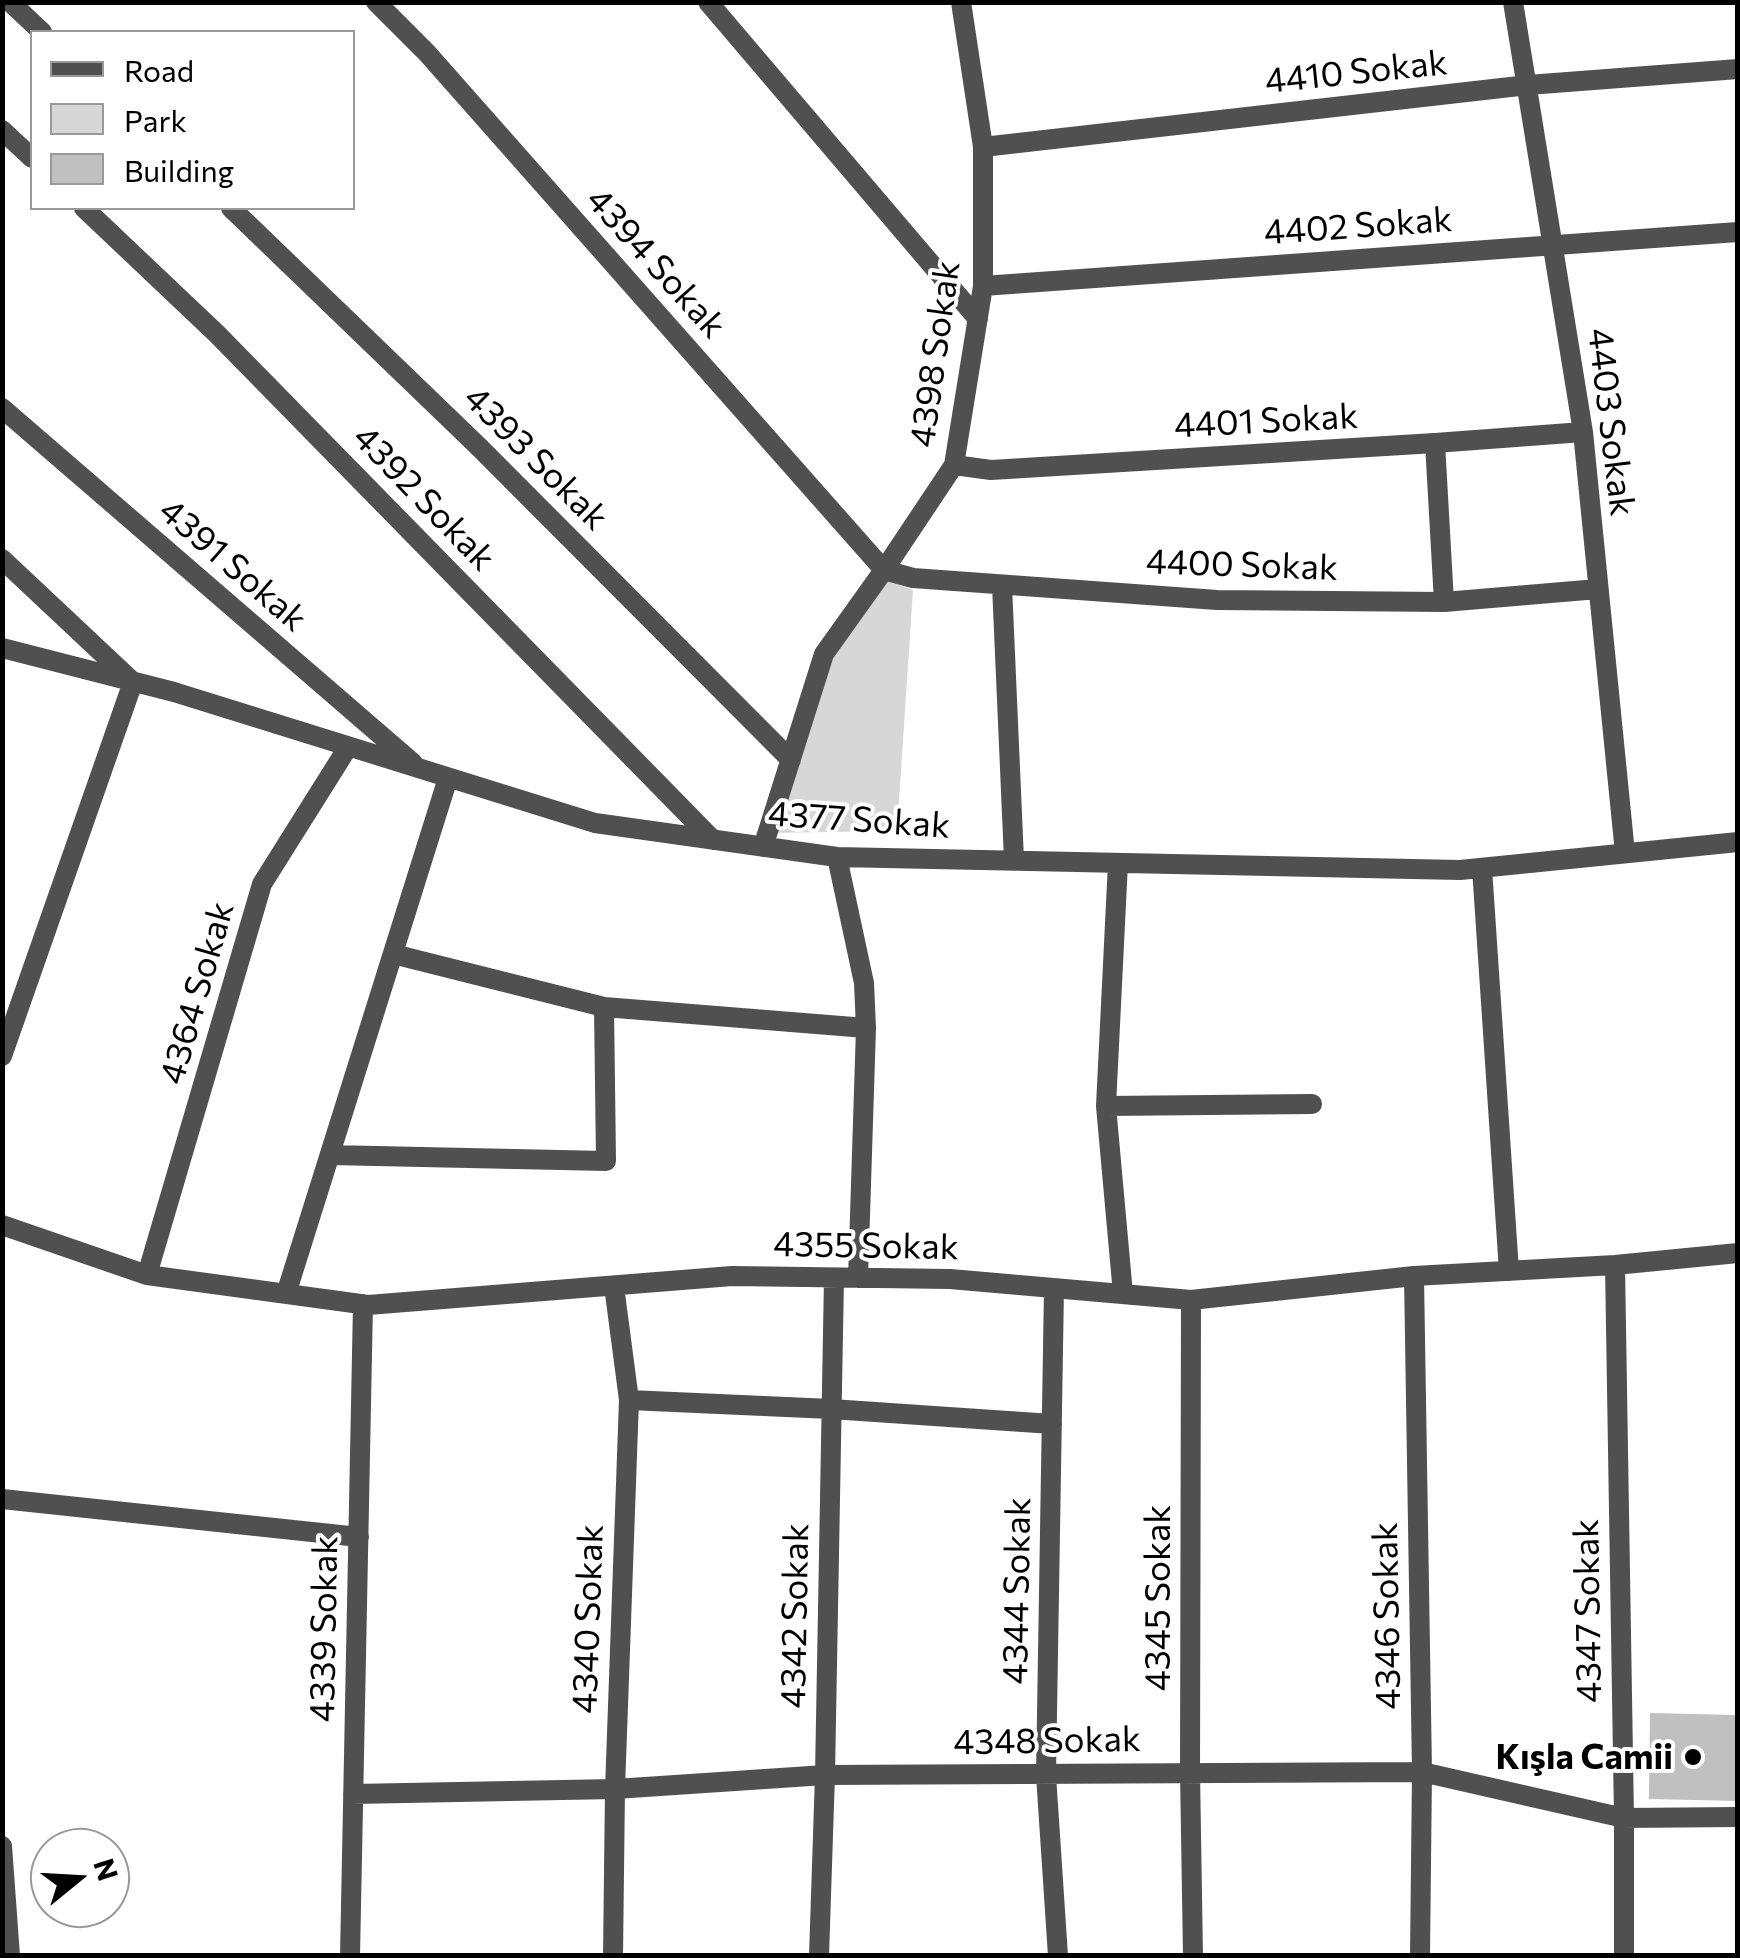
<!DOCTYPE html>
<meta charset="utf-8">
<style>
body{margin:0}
#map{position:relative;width:1740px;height:1958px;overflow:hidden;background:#fff;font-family:Commissioner,sans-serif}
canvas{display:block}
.frame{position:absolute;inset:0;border:5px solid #000;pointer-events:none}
.legend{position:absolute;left:30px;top:30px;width:325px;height:180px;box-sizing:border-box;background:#fff;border:2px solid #999;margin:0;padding:12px 18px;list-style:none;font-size:30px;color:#000}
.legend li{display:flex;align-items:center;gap:20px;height:50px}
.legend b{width:50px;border:2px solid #999}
.north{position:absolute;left:30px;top:1828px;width:100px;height:100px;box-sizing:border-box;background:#fff;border:2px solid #999;border-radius:50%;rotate:72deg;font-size:28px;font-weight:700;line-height:40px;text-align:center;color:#000}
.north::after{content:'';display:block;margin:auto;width:35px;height:45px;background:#000;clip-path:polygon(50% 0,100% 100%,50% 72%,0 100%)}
</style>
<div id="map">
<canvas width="1740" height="1958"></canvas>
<div class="frame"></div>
<ul class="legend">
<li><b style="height:12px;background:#505050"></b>Road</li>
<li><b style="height:28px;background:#d7d7d7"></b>Park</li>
<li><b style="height:28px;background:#c0c0c0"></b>Building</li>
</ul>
<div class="north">N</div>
</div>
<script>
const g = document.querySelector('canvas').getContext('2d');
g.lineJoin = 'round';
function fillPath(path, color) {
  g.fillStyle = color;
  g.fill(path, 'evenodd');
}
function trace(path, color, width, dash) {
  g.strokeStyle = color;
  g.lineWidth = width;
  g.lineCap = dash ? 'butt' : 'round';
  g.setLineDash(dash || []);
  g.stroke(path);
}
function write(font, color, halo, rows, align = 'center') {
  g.font = font + ' Commissioner,sans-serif';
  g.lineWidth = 8;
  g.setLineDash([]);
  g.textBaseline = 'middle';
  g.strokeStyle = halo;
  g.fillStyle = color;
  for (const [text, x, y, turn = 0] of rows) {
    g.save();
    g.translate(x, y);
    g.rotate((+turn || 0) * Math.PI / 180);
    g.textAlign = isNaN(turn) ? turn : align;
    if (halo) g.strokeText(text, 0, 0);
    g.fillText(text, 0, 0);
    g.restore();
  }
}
const green = new Path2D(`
 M 881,578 L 913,590 L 897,831 L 768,833 L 824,654 Z`);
const building = new Path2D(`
 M 1650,1713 L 1738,1715 L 1738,1801 L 1649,1799 Z`);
const service = new Path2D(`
 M 1435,443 L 1444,602`);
const minor = new Path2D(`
 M 10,2 L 42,32
 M 376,2 L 427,53 L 884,570 L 913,578 L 1217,600 L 1444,602 L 1598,589
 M 708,2 L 978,319
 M 1513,2 L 1583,432 L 1625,853
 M 2,130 L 32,158
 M 983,147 L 1528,85 L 1738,69
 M 84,208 L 217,334 L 713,840
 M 231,208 L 479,447 L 791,760
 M 983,286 L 1738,232
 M 2,408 L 413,763
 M 954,465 L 991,470 L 1435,443 L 1583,432
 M 2,559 L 133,682 L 2,1056
 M 1002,585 L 1014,860
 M 2,648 L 174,692 L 595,823 L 837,857 L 1460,870 L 1738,842
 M 763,847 L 824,654 L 884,570 L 954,465 L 983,286 L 983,147 L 961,2
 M 837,857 L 864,983 L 866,1028 L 858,1278
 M 1118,863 L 1106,1106 L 1123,1294
 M 1482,868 L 1509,1271
 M 393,954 L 604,1007 L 866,1028
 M 1106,1106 L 1312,1104
 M 330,1155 L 606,1161 L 604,1007
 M 2,1225 L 147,1275 L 368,1305 L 732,1276 L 950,1279 L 1191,1300 L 1414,1276 L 1615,1265 L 1738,1253
 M 1615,1265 L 1624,1818 L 1624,1956
 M 147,1275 L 262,884 L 348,747
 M 1414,1276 L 1422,1772 L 1420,1956
 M 1054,1288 L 1046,1775 L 1058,1956
 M 286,1294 L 448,778
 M 1191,1300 L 1190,1772 L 1193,1956
 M 629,1400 L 831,1409 L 1052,1424
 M 2,1499 L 359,1537
 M 353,1794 L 615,1789 L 825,1775 L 1422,1772 L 1624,1818 L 1738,1817
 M 2,1846 L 10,1956
 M 350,1956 L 363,1304
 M 613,1956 L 615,1789 L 629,1400 L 614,1286
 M 819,1956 L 825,1775 L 834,1278`);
const markers = [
 [1693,1757,10,"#000"]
];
const streetNames = [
 ["4410 Sokak",1356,72,-6],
 ["4402 Sokak",1358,226,-4],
 ["4394 Sokak",656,263,48],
 ["4398 Sokak",935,354,-82],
 ["4401 Sokak",1266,421,-3],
 ["4403 Sokak",1611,422,83],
 ["4393 Sokak",536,458,45],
 ["4392 Sokak",424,498,46],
 ["4391 Sokak",233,565,41],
 ["4400 Sokak",1242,565,2],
 ["4377 Sokak",859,820,4],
 ["4364 Sokak",197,993,-74],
 ["4355 Sokak",866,1246,1],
 ["4344 Sokak",1017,1591,-89],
 ["4345 Sokak",1158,1598,-90],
 ["4347 Sokak",1588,1611,-91],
 ["4342 Sokak",795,1616,-89],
 ["4346 Sokak",1387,1616,-91],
 ["4340 Sokak",588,1619,-88],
 ["4339 Sokak",324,1629,-89],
 ["4348 Sokak",1047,1741,-1]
];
const poiNames = [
 ["Kışla Camii",1673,1757]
];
fillPath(green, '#d7d7d7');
fillPath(building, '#c0c0c0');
trace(service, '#505050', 20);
trace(minor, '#505050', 20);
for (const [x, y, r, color] of markers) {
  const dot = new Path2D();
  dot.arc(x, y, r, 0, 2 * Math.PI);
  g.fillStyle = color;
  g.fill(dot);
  trace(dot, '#fff', 4);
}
write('35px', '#000', '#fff', streetNames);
write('bold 35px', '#000', '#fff', poiNames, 'right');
</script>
